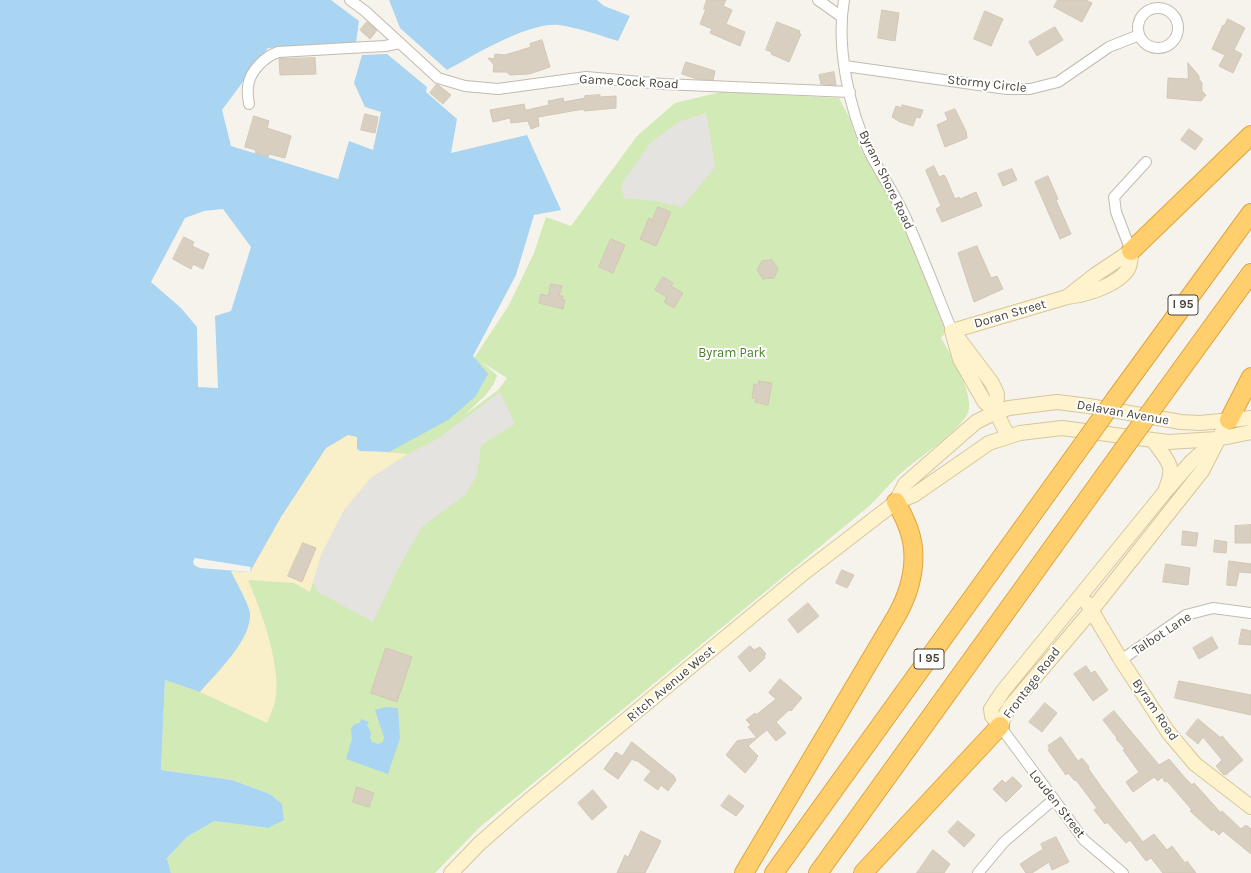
<!DOCTYPE html>
<style>
body{margin:0}
canvas{display:block;background:#f6f3ec}
</style>
<canvas width="1251" height="873"></canvas>
<script>
const g = document.querySelector('canvas').getContext('2d');
g.lineJoin = 'round';
function fillPath(path, color) {
  g.fillStyle = color;
  g.fill(path, 'evenodd');
}
function trace(path, color, width, dash) {
  g.strokeStyle = color;
  g.lineWidth = width;
  g.lineCap = dash ? 'butt' : 'round';
  g.setLineDash(dash || []);
  g.stroke(path);
}
function write(font, color, halo, rows, align = 'center') {
  g.font = font + ' Karla,sans-serif';
  g.lineWidth = 4;
  g.setLineDash([]);
  g.textBaseline = 'middle';
  g.strokeStyle = halo;
  g.fillStyle = color;
  for (const [text, x, y, turn = 0] of rows) {
    g.save();
    g.translate(x, y);
    g.rotate((+turn || 0) * Math.PI / 180);
    g.textAlign = isNaN(turn) ? turn : align;
    if (halo) g.strokeText(text, 0, 0);
    g.fillText(text, 0, 0);
    g.restore();
  }
}
const green = new Path2D(`
 M 721,92 L 839,98 L 849,117 L 860,148 L 894,206 L 908,237 L 946,332 L 941,338 C 951,355 971,389 969,409 C 967,426 920,457 907,468 C 893,479 881,495 868,507 L 480,827 L 435,873 L 171,873 L 167,858 L 187,837 L 214,821 L 267,828 L 284,820 L 282,804 L 270,794 L 232,780 L 161,770 L 165,680 L 231,570 L 259,554 L 459,393 L 474,358 L 509,305 L 534,253 L 546,217 L 571,226 L 637,136 L 675,103 ZM 480,361 L 507,378 L 498,390 L 466,414 C 477,402 493,392 497,375 Z`);
const sand = new Path2D(`
 M 346,420 L 370,451 L 408,454 L 371,478 L 322,553 L 310,592 L 294,583 L 248,580 C 262,613 280,662 276,697 C 275,705 270,715 267,723 L 200,692 L 165,680 L 207,595 Z`);
const parking = new Path2D(`
 M 706,113 L 715,167 L 682,207 L 656,201 L 624,198 L 621,185 L 650,143 L 678,122 Z
 M 500,392 L 515,424 L 481,445 L 477,475 L 465,495 L 422,527 L 398,569 L 373,622 L 318,592 L 313,582 L 322,553 L 344,510 L 371,478 L 408,454 L 439,438 Z`);
const water = new Path2D(`
 M 0,0 L 331,0 L 359,21 L 356,43 L 268,48 L 222,110 L 231,146 L 338,179 L 349,141 L 373,150 L 381,112 L 365,107 L 354,83 L 362,55 L 387,54 L 427,87 L 426,92 L 457,119 L 451,153 L 527,135 L 561,210 L 534,215 L 516,275 L 473,356 L 488,374 L 475,397 L 448,420 L 389,452 L 360,451 L 357,449 L 357,437 L 348,435 L 326,448 L 281,517 L 250,572 L 231,571 C 235,580 249,604 250,613 C 252,640 216,673 200,692 L 165,680 L 161,770 L 232,780 L 270,794 L 282,804 L 284,820 L 268,828 L 214,821 L 187,837 L 167,858 L 171,873 L 0,873 ZM 223,209 L 251,247 L 231,311 L 215,316 L 218,388 L 198,387 L 197,327 L 181,308 L 151,282 L 185,218 L 204,211 Z
 M 389,0 L 597,0 L 604,6 L 630,16 L 618,41 C 599,35 579,28 559,25 C 528,22 475,55 447,70 L 400,28 Z
 M 386,707 L 398,708 L 400,738 L 388,774 L 346,759 L 352,739 L 351,728 L 355,724 L 360,723 L 361,719 L 369,722 L 367,725 L 371,733 L 370,737 L 372,742 L 378,744 L 383,742 L 384,737 L 375,710 Z`);
const pier = new Path2D(`
 M 195,558 L 251,567 L 250,572 L 200,568 L 194,565 L 193,561 Z`);
const building = new Path2D(`
 M 707,0 L 726,0 L 723,6 L 732,10 L 726,24 L 745,32 L 740,46 L 710,33 L 712,29 L 700,24 L 706,9 L 704,9 Z
 M 1058,0 L 1086,0 L 1092,3 L 1082,22 L 1054,7 Z
 M 882,10 L 899,13 L 895,41 L 878,38 Z
 M 985,11 L 1003,19 L 991,46 L 974,39 Z
 M 1228,19 L 1245,28 L 1234,50 L 1242,54 L 1233,73 L 1219,66 L 1225,55 L 1212,49 L 1223,25 L 1224,26 Z
 M 367,22 L 377,30 L 370,39 L 360,30 Z
 M 777,22 L 800,31 L 799,34 L 801,34 L 789,62 L 771,54 L 772,52 L 766,50 Z
 M 1055,27 L 1063,40 L 1037,56 L 1029,42 Z
 M 542,40 L 550,67 L 529,74 L 510,75 L 507,72 L 493,72 L 494,65 L 488,58 L 494,59 L 495,54 L 505,55 L 531,47 L 530,44 Z
 M 315,58 L 316,74 L 280,75 L 279,59 Z
 M 686,62 L 715,71 L 713,80 L 697,79 L 682,74 Z
 M 1188,63 L 1199,76 L 1199,79 L 1202,83 L 1202,91 L 1206,95 L 1201,101 L 1167,98 L 1168,78 L 1188,79 Z
 M 834,72 L 836,85 L 821,84 L 819,75 Z
 M 437,84 L 451,95 L 443,104 L 430,93 Z
 M 600,95 L 600,97 L 616,96 L 616,108 L 584,111 L 584,109 L 538,117 L 539,126 L 531,129 L 528,121 L 511,123 L 510,118 L 493,122 L 490,110 L 524,104 L 525,109 L 527,110 L 549,105 L 548,101 L 554,100 L 563,98 L 564,102 L 585,98 L 585,96 Z
 M 902,105 L 923,110 L 920,118 L 916,117 L 913,126 L 900,122 L 892,117 L 896,106 L 902,108 Z
 M 955,109 L 966,131 L 967,138 L 945,147 L 937,125 L 948,120 L 945,113 Z
 M 365,114 L 378,117 L 375,133 L 361,130 Z
 M 254,116 L 269,121 L 267,128 L 291,136 L 285,158 L 269,154 L 268,157 L 255,153 L 256,150 L 245,147 Z
 M 1189,129 L 1203,139 L 1195,150 L 1181,140 Z
 M 934,166 L 939,177 L 944,175 L 946,178 L 955,199 L 959,197 L 960,199 L 976,192 L 982,206 L 942,222 L 936,209 L 941,206 L 926,171 L 926,170 Z
 M 1012,169 L 1017,180 L 1003,186 L 998,174 Z
 M 1048,176 L 1058,199 L 1056,200 L 1071,234 L 1060,239 L 1035,182 Z
 M 658,207 L 671,212 L 656,246 L 640,239 L 649,218 L 652,220 Z
 M 184,237 L 194,242 L 192,246 L 209,254 L 203,269 L 193,264 L 191,269 L 173,259 Z
 M 611,239 L 625,245 L 613,273 L 599,267 Z
 M 977,246 L 991,278 L 997,276 L 1003,289 L 974,302 L 958,253 Z
 M 772,260 L 778,269 L 774,278 L 763,279 L 757,270 L 762,261 Z
 M 663,277 L 673,283 L 671,286 L 683,293 L 674,308 L 664,302 L 667,297 L 655,290 Z
 M 551,284 L 562,286 L 559,296 L 563,296 L 562,300 L 565,300 L 563,309 L 539,303 L 541,294 L 548,296 Z
 M 759,381 L 772,383 L 768,405 L 755,402 L 756,398 L 752,398 L 754,384 L 758,385 Z
 M 1251,525 L 1251,543 L 1235,543 L 1235,526 Z
 M 1183,531 L 1198,533 L 1196,546 L 1182,545 Z
 M 1215,540 L 1227,542 L 1226,553 L 1214,552 Z
 M 303,543 L 316,548 L 302,582 L 288,576 Z
 M 1229,561 L 1251,564 L 1251,573 L 1239,572 L 1236,586 L 1227,585 Z
 M 1166,564 L 1190,568 L 1188,585 L 1163,582 Z
 M 842,570 L 854,575 L 847,588 L 836,583 Z
 M 808,603 L 819,616 L 798,633 L 788,620 Z
 M 1242,629 L 1251,631 L 1251,645 L 1239,644 Z
 M 1212,637 L 1218,648 L 1199,659 L 1193,648 Z
 M 750,646 L 754,650 L 760,647 L 766,654 L 764,656 L 765,658 L 750,672 L 738,657 Z
 M 386,648 L 412,657 L 397,702 L 371,693 Z
 M 1086,666 L 1091,673 L 1095,671 L 1108,690 L 1093,701 L 1074,674 Z
 M 780,679 L 802,698 L 791,711 L 789,710 L 776,722 L 786,733 L 776,741 L 767,730 L 757,738 L 748,727 L 751,725 L 746,720 L 755,713 L 756,715 L 776,699 L 769,693 Z
 M 1179,681 L 1251,695 L 1251,715 L 1175,698 Z
 M 1045,703 L 1057,713 L 1042,732 L 1029,722 Z
 M 1114,711 L 1159,765 L 1169,759 L 1186,779 L 1192,785 L 1194,783 L 1221,813 L 1222,811 L 1241,829 L 1246,825 L 1251,829 L 1251,854 L 1223,831 L 1219,835 L 1213,829 L 1212,831 L 1190,811 L 1192,810 L 1167,781 L 1165,782 L 1162,777 L 1158,781 L 1154,777 L 1133,792 L 1126,782 L 1139,772 L 1123,750 L 1125,749 L 1116,739 L 1117,738 L 1103,720 Z
 M 1198,719 L 1221,738 L 1222,736 L 1243,760 L 1227,774 L 1224,775 L 1216,766 L 1222,760 L 1203,737 L 1198,744 L 1186,734 Z
 M 1061,737 L 1078,761 L 1082,758 L 1089,767 L 1088,768 L 1102,788 L 1143,842 L 1154,834 L 1167,850 L 1172,846 L 1185,863 L 1187,861 L 1196,873 L 1163,873 L 1151,858 L 1146,861 L 1130,840 L 1126,843 L 1107,822 L 1105,824 L 1094,810 L 1097,808 L 1076,780 L 1075,781 L 1068,773 L 1066,775 L 1048,750 L 1050,749 L 1048,746 Z
 M 757,738 L 748,746 L 758,756 L 756,758 L 757,759 L 745,773 L 726,755 L 737,741 Z
 M 632,742 L 674,776 L 676,780 L 668,791 L 661,785 L 658,790 L 644,780 L 651,771 L 636,760 L 635,761 L 632,759 L 618,779 L 604,769 L 616,752 L 622,756 Z
 M 1013,777 L 1022,786 L 1006,802 L 993,789 L 1002,780 L 1005,783 Z
 M 357,787 L 374,793 L 369,807 L 353,802 Z
 M 593,790 L 607,807 L 592,820 L 578,803 Z
 M 729,795 L 744,806 L 736,816 L 721,806 Z
 M 958,821 L 975,835 L 964,847 L 948,832 Z
 M 641,831 L 661,841 L 645,873 L 617,873 L 625,855 L 628,857 Z
 M 1056,837 L 1069,862 L 1052,870 L 1049,862 L 1032,873 L 1026,873 L 1020,864 L 1043,849 L 1041,844 Z
 M 933,850 L 950,864 L 944,873 L 917,873 Z`);
const minor = new Path2D(`
 M 350,0 L 365,11 L 438,78 L 465,86 L 498,89 L 586,77 L 663,84 L 850,92
 M 818,0 L 842,17
 M 844,0 C 836,46 849,110 869,151 C 881,175 897,197 907,221 C 923,257 937,294 952,331
 M1138 28a20 20 0 1 1 40 0a20 20 0 1 1-40 0Z
 M 845,66 L 1007,89 L 1030,89 L 1058,82 L 1109,47 L 1139,35
 M 249,104 C 248,98 247,92 248,87 C 249,72 264,57 278,52 L 385,46 L 400,43
 M 1131,251 L 1116,212 L 1114,197 L 1146,162
 M 1121,660 L 1186,615 L 1213,608 L 1251,613
 M 1000,726 L 1084,840 L 1123,873
 M 978,873 L 1004,842 L 1053,800`);
const secondary = new Path2D(`
 M 1067,297 L 1095,275 L 1131,251
 M 952,331 L 1067,297 C 1085,295 1117,286 1128,269 C 1131,264 1131,257 1131,251
 M 952,331 L 960,359 L 984,401 L 996,412 L 1008,436
 M 955,334 L 992,383 L 997,394 L 996,412
 M 1217,439 L 1191,462 L 1164,493 L 1003,691 L 991,709 L 992,716 L 1000,726 L 1009,708 L 1091,611 L 1202,471 L 1222,432
 M 1153,440 C 1165,459 1177,464 1166,488
 M 896,502 L 905,484 L 976,422 L 996,412 L 1009,408 L 1057,402 L 1089,406 L 1181,422 L 1200,423 L 1251,418
 M 1087,603 L 1121,660 L 1168,732 L 1195,764 L 1251,807
 M 451,873 L 479,844 L 521,807 L 800,576 L 896,502 L 914,495 L 989,443 L 1020,433 L 1062,428 L 1168,442 L 1217,439 L 1251,432`);
const motorway = new Path2D(`
 M 1131,251 L 1251,135
 M 1116,398 L 1251,213
 M 1156,404 L 1251,273
 M 1229,420 L 1251,377
 M 744,873 L 897,615 C 911,590 919,559 909,530 C 906,521 901,511 896,502
 M 774,873 L 1083,444
 M 818,873 L 1122,451
 M 863,873 L 1000,726`);
const motorwayBridge = new Path2D(`
 M 1083,444 L 1116,398
 M 1122,451 L 1156,404`);
const shields = [
 [1183,305,30],
 [929,659,30]
];
const shieldNames = [
 ["I 95",1183,305],
 ["I 95",929,659]
];
const streetNames = [
 ["Game Cock Road",629,82,3],
 ["Stormy Circle",987,84,6],
 ["Byram Shore Road",886,180,64],
 ["Doran Street",1010,314,-16],
 ["Delavan Avenue",1123,413,10],
 ["Talbot Lane",1162,634,-33],
 ["Frontage Road",1032,683,-53],
 ["Ritch Avenue West",671,684,-40],
 ["Byram Road",1155,710,56],
 ["Louden Street",1057,804,52]
];
const parkNames = [
 ["Byram Park",732,353]
];
fillPath(green, '#d2eab5');
fillPath(sand, '#f9efc9');
fillPath(parking, '#e5e3e0');
fillPath(water, '#a9d4f2');
fillPath(pier, '#f6f3ec');
fillPath(building, '#d8cfc1');
trace(building, '#d3c7b4', 1);
trace(minor, '#c2bbae', 12);
trace(secondary, '#d6c79b', 16);
trace(motorway, '#e0a43c', 20);
trace(minor, '#fff', 10);
trace(secondary, '#fff3cd', 14);
trace(motorway, '#ffcf6e', 18);
trace(motorwayBridge, '#e0a43c', 20, []);
trace(motorwayBridge, '#ffcf6e', 18);
for (const [x, y, w] of shields) {
  const box = new Path2D();
  box.roundRect(x - w / 2, y - 10, w, 20, 3);
  g.fillStyle = '#fff';
  g.fill(box);
  trace(box, '#4b4439', 1);
}
write('bold 12px', '#4b4439', null, shieldNames);
write('13px', '#4b4439', '#fff', streetNames);
write('13px', '#4a7f2a', '#fff', parkNames);
</script>
